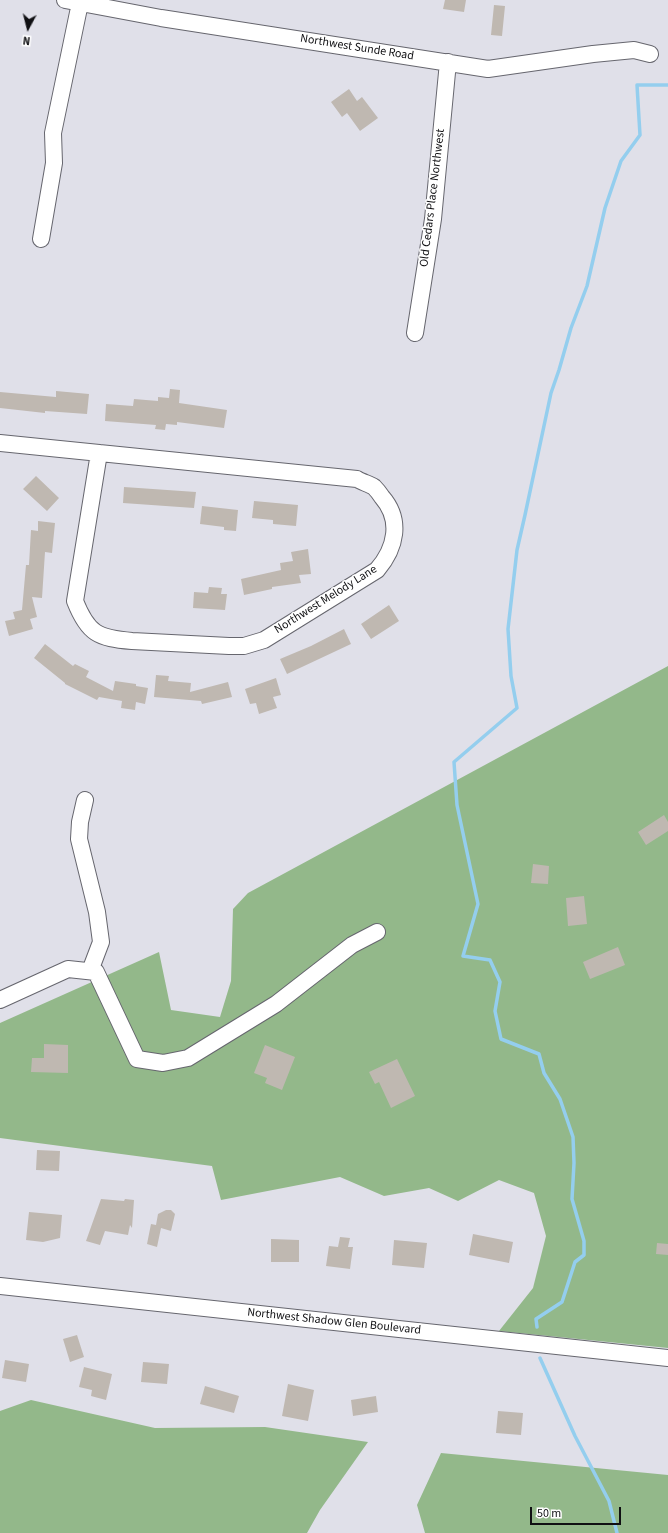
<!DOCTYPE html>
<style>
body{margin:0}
#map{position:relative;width:668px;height:1533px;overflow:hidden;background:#e0e0e9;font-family:"Source Sans 3",sans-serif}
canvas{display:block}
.north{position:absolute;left:8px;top:8px;width:40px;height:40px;-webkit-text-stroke:3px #fff;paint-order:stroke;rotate:187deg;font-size:11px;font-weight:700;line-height:16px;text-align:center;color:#101013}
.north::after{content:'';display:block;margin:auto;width:14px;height:18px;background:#101013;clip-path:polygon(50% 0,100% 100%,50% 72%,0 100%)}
.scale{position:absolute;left:530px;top:1507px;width:91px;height:18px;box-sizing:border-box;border:2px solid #101013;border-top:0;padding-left:5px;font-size:12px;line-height:14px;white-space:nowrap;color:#101013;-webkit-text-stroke:3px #fff;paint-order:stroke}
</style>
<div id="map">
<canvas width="668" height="1533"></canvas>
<div class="north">N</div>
<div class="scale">50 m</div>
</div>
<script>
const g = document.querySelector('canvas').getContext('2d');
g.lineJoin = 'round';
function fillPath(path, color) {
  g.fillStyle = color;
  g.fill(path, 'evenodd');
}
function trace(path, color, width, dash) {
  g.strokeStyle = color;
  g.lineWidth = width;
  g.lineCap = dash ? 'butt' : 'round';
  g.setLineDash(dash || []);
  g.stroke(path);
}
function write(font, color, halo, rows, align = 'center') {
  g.font = font + ' "Source Sans 3",sans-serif';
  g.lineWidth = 3;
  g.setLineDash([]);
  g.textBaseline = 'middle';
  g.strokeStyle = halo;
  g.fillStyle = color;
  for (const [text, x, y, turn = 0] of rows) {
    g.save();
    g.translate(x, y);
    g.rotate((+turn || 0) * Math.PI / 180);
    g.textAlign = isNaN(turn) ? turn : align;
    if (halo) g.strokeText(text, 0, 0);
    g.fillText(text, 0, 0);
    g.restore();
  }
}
const forest = new Path2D(`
 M 668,666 L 668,1348 L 499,1331 L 533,1288 L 546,1236 L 534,1193 L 499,1180 L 458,1201 L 429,1188 L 384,1196 L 340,1177 L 221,1200 L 212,1166 L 0,1138 L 0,1023 L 159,952 L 171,1010 L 220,1017 L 231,981 L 233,909 L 248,893 Z
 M 31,1400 L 155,1428 L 265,1427 L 368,1442 L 320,1510 L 307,1533 L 0,1533 L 0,1411 Z
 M 441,1453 L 668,1475 L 668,1533 L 425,1533 L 417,1505 Z`);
const stream = new Path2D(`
 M 537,1327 L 536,1319 L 562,1302 L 575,1262 L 584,1255 L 584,1241 L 572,1199 L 574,1163 L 573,1137 L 560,1099 L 544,1073 L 539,1054 L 501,1039 L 495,1011 L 500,982 L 490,960 L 463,956 L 478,904 L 457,805 L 454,762 L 517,708 L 511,676 L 508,629 L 517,550 L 525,515 L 551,393 L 559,370 L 571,328 L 587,286 L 605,208 L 621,161 L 640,135 L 637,85 L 668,85
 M 540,1358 L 575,1436 L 609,1501 L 617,1533`);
const building = new Path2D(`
 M 445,0 L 466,0 L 464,12 L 443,9 Z
 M 494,5 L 505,6 L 502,36 L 491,35 Z
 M 349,89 L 357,101 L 362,97 L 378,118 L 360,131 L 347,113 L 342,117 L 331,102 Z
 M 170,389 L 180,390 L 179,403 L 227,410 L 224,428 L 177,422 L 177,425 L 166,424 L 165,430 L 155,429 L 156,425 L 105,421 L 106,404 L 133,406 L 134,399 L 158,401 L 158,397 L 169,398 Z
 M 56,391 L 89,394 L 87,414 L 45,411 L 45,413 L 0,408 L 0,392 L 56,397 Z
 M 36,476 L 59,498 L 47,511 L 23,489 Z
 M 124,487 L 196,492 L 194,508 L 123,503 Z
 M 254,501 L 298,505 L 296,526 L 273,524 L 273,520 L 252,518 Z
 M 202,506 L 238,510 L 236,531 L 224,530 L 224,527 L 200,524 Z
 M 38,521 L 55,523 L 52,553 L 45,552 L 42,598 L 32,597 L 37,617 L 30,619 L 33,629 L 9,636 L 5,621 L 15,619 L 13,612 L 22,610 L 26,565 L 29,565 L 31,530 L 38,531 Z
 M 308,549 L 311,574 L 299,575 L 301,583 L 272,587 L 272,589 L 244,595 L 241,579 L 281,570 L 280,563 L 293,561 L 291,552 Z
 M 209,587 L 222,588 L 221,594 L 227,594 L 225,610 L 193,608 L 194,592 L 208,593 Z
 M 389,605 L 399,621 L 371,639 L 361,624 Z
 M 344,629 L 351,644 L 287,674 L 280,659 L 311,646 Z
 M 45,644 L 73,666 L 75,664 L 89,671 L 86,677 L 113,691 L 115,681 L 136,684 L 136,686 L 148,688 L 145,704 L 136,702 L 135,710 L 121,708 L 122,701 L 99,697 L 97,700 L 65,684 L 65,683 L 34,658 Z
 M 156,675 L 169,676 L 168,681 L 191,683 L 190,692 L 228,682 L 232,697 L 202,704 L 201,701 L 154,697 Z
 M 276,678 L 281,695 L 273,697 L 277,708 L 259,714 L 256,703 L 250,704 L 245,689 Z
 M 664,815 L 668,822 L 668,831 L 646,845 L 638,832 Z
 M 533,864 L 549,866 L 548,884 L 531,883 Z
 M 584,896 L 587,924 L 568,926 L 566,898 Z
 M 618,947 L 625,965 L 590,979 L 583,962 Z
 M 44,1044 L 68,1045 L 68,1073 L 31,1072 L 32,1058 L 44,1058 Z
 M 265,1045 L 295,1057 L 282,1090 L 265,1083 L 267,1078 L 254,1073 Z
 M 397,1059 L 415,1096 L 391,1108 L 379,1082 L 375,1084 L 369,1072 Z
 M 37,1150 L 60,1151 L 59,1171 L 36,1170 Z
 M 101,1199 L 124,1201 L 125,1199 L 134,1200 L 132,1228 L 130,1225 L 128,1235 L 105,1231 L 100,1245 L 86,1241 Z
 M 166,1210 L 171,1210 L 175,1214 L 171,1231 L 161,1228 L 157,1247 L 147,1244 L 151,1224 L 156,1225 L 158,1214 Z
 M 29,1212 L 62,1215 L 60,1238 L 43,1242 L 26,1240 Z
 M 473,1234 L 513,1242 L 509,1263 L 469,1255 Z
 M 340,1237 L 350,1238 L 348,1247 L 353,1247 L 350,1269 L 326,1266 L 329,1246 L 338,1247 Z
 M 271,1239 L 299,1240 L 299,1262 L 271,1262 Z
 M 394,1240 L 427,1243 L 424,1268 L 392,1265 Z
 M 657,1243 L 668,1244 L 668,1255 L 656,1254 Z
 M 77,1335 L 84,1357 L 70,1362 L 63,1339 Z
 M 5,1360 L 29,1364 L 26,1382 L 2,1378 Z
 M 143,1362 L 169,1364 L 167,1384 L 141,1382 Z
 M 84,1367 L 112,1374 L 106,1400 L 91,1396 L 92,1390 L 79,1387 Z
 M 288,1384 L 314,1390 L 308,1421 L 282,1416 Z
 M 205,1386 L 239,1396 L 234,1413 L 200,1404 Z
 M 376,1396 L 378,1412 L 353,1416 L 351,1400 Z
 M 498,1411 L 523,1413 L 521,1435 L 496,1433 Z`);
const minor = new Path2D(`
 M 65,0 L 161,18 L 488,69 L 593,54 L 634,50 L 650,54
 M 41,239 L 54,163 L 53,133 L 80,3
 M 415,333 L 433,219 L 448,62
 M 0,443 L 357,479 C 362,482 369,484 374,487 C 377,490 380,494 382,497 C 402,520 396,548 377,570 L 264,640 L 244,646 L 229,646 L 132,641 C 98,638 88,634 75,601 L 99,453
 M 85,800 L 80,822 L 79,839 L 97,912 L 101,942 L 90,971
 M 0,1000 L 68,969 L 96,972 L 137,1059 L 163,1063 L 188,1058 L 276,1004 L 352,945 L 377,932
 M 0,1286 L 668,1358`);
const streetNames = [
 ["Northwest Sunde Road",357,48,9],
 ["Old Cedars Place Northwest",433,198,-83],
 ["Northwest Melody Lane",326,600,-32],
 ["Northwest Shadow Glen Boulevard",334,1322,6]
];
fillPath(forest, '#93b88a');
trace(stream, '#94ceee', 3.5);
fillPath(building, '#bfb8b1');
trace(minor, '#66666e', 18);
trace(minor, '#fff', 16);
write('12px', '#101013', '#fff', streetNames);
</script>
